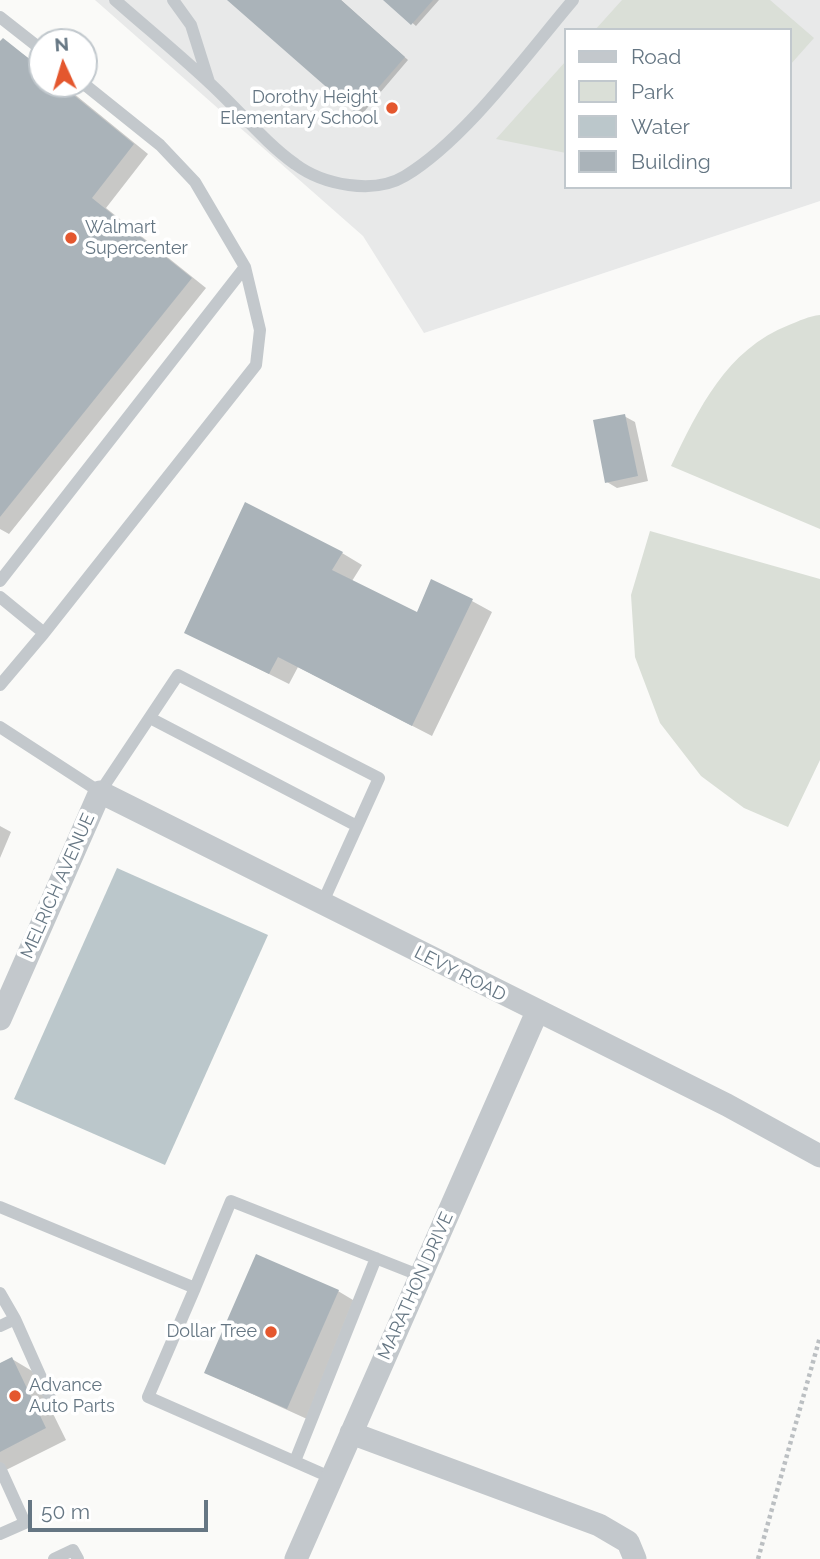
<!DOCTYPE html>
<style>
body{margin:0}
#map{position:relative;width:820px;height:1559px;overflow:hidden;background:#fafaf8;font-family:Raleway,sans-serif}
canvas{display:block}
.legend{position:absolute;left:564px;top:28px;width:228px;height:161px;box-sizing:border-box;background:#fff;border:2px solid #c1c8cd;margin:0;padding:9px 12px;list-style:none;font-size:21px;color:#657683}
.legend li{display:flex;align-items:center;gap:14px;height:35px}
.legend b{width:35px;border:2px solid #c1c8cd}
.north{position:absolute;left:28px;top:28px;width:70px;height:70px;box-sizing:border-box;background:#fff;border:2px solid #c1c8cd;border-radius:50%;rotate:356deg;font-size:19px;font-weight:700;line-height:28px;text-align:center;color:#657683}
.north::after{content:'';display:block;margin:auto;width:24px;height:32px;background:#e4572e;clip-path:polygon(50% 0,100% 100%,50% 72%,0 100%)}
.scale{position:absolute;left:28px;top:1500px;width:180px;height:32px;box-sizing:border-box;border:4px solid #657683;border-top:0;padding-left:9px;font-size:21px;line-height:24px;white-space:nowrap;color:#657683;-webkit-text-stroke:5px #fff;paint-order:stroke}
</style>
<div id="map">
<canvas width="820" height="1559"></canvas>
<ul class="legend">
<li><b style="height:9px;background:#c3c8cc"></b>Road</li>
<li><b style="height:19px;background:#dadfd7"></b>Park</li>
<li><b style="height:19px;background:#bbc7cb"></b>Water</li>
<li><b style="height:19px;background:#aab3b9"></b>Building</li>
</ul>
<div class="north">N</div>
<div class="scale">50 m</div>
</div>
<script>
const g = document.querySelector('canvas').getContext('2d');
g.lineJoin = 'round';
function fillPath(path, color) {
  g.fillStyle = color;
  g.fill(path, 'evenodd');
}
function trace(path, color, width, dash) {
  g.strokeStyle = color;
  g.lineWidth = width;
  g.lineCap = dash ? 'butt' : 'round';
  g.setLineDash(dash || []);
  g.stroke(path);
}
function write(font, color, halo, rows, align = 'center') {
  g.font = font + ' Raleway,sans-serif';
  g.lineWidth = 7;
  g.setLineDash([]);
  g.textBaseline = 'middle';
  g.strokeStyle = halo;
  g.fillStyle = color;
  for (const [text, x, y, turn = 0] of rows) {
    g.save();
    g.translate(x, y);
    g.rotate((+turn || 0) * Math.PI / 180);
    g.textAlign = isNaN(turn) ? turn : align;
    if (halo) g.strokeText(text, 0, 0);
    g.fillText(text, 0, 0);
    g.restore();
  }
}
const built = new Path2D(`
 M 95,0 L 820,0 L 820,201 L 424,333 L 363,236 ZM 566,30 L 790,30 L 790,187 L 566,187 Z`);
const green = new Path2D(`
 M 622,0 L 770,0 L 814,38 L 790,65 L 790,30 L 595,30 Z
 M 566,61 L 566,153 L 496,139 Z
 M 820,315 L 820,529 L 671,466 C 699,408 726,350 789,325 C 799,321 809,316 820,315 Z
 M 650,531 L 820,579 L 820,760 L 788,827 L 744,808 L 701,776 L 660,723 L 635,657 L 631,595 Z`);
const water = new Path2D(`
 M 117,868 L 268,935 L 165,1165 L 14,1099 Z`);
const shadow = new Path2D(`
 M 230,0 L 341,0 L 408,60 L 362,114 Z
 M 386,0 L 439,0 L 416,26 Z
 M 3,40 L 42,68 L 42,84 L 62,84 L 148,154 L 106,208 L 206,288 L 9,534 L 0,529 L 0,43 Z
 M 624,416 L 635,422 L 648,481 L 617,488 L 607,482 Z
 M 342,553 L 362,565 L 352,581 L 418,614 L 472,601 L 492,612 L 432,736 L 298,667 L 289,684 L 207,643 Z
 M 0,826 L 11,832 L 0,858 Z
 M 338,1291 L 358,1303 L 307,1419 L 206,1373 Z
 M 12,1359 L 32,1371 L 66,1440 L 0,1473 L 0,1365 Z`);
const building = new Path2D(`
 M 227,0 L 341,0 L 405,57 L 356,113 Z
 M 383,0 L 433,0 L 411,25 Z
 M 3,38 L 42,69 L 42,84 L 60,84 L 134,144 L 92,198 L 192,278 L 0,517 L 0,41 Z
 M 625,414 L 638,476 L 605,483 L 593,420 Z
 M 245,502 L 343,552 L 332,570 L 417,612 L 431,579 L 473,599 L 412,726 L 278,657 L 269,674 L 184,633 Z
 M 256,1254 L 339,1290 L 287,1409 L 204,1373 Z
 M 12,1357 L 46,1428 L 0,1452 L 0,1363 Z`);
const path = new Path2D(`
 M 758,1559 L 820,1337`);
const lane = new Path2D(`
 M 115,0 C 149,30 185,59 218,91 C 243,115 267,144 295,164 C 323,185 374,195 405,176 C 465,140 527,54 573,0
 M 173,0 L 191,25 L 209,82
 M 0,17 L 42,50
 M 0,581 L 245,267
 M 0,597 L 44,633 L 0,685
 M 44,633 L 256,365 L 260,330 L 245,267 L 195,182 L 160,145 L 84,84
 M 150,718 L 357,826
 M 0,727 L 100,792 L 178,675 L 379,778 L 322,904
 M 0,1207 L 195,1288 L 231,1201 L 421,1276
 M 195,1288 L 148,1397 L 332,1478
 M 0,1293 L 15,1319 L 0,1326
 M 15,1319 L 55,1409
 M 295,1461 L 376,1258
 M 0,1468 L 25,1523 L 0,1534
 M 54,1559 L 73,1550 L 78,1559`);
const street = new Path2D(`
 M 0,1019 L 100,792 L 727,1105 L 820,1156
 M 351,1433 L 599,1525 L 628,1542 L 635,1559
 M 296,1559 L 537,1012`);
const markers = [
 [392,108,7,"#e4572e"],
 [71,238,7,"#e4572e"],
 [271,1332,7,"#e4572e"],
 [15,1396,7,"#e4572e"]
];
const poiNames = [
 ["Dorothy Height",378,98],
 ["Elementary School",378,119],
 ["Walmart",85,228,"left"],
 ["Supercenter",85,249,"left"],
 ["Dollar Tree",257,1332],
 ["Advance",29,1386,"left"],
 ["Auto Parts",29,1407,"left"]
];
const streetNames = [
 ["MELRICH AVENUE",58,886,-66],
 ["LEVY ROAD",460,974,27],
 ["MARATHON DRIVE",416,1286,-66]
];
fillPath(built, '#e8e9e9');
fillPath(green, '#dadfd7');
fillPath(water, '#bbc7cb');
fillPath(shadow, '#0003');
fillPath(building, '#aab3b9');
trace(path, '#bbbfc2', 4.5, [3.5, 3.5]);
trace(lane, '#c3c8cc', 12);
trace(street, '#c3c8cc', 23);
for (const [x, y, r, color] of markers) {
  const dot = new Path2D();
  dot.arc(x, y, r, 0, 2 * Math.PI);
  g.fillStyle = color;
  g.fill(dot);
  trace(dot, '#fff', 2.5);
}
write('18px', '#657683', '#fff', poiNames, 'right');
write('18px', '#657683', '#fff', streetNames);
</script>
